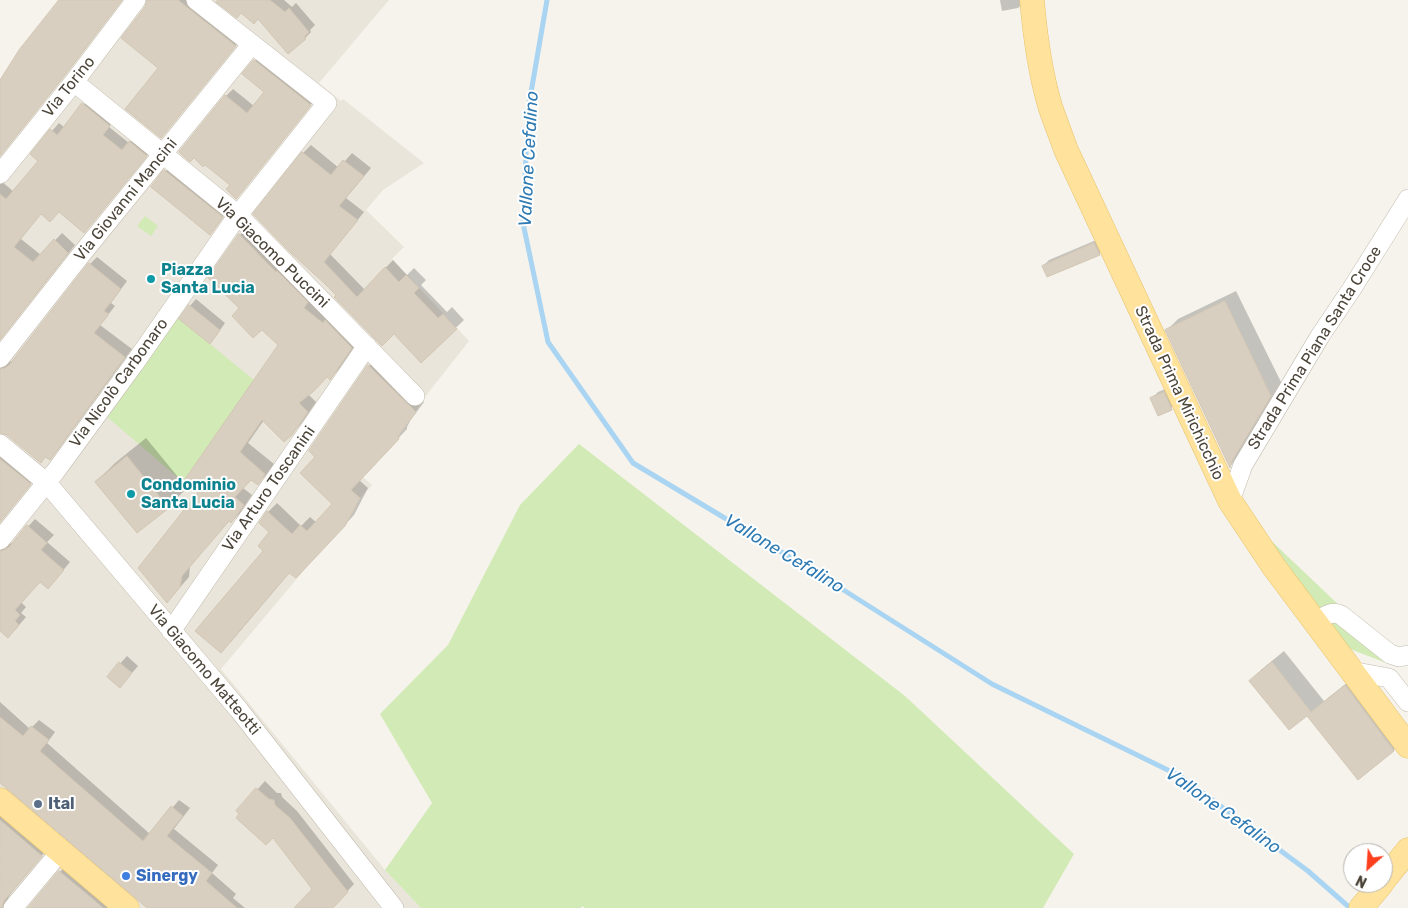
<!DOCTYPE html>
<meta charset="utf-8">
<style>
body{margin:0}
#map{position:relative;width:1408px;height:908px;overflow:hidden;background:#f6f3ec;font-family:Rubik,sans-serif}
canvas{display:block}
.north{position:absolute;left:1343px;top:843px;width:50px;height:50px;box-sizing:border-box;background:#fff;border:1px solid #b7b4b0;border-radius:50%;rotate:206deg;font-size:14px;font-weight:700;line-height:20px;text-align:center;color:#4b4439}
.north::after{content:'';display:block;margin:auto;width:18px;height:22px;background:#fc3f1d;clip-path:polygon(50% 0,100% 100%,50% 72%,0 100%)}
</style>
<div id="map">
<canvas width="1408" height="908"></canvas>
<div class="north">N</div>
</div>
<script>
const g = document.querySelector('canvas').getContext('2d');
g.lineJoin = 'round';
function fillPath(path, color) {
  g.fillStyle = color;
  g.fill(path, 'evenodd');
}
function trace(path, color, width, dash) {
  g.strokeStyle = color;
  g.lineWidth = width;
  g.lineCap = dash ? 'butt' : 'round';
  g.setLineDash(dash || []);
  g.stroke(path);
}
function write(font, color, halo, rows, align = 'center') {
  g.font = font + ' Rubik,sans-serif';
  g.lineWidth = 4;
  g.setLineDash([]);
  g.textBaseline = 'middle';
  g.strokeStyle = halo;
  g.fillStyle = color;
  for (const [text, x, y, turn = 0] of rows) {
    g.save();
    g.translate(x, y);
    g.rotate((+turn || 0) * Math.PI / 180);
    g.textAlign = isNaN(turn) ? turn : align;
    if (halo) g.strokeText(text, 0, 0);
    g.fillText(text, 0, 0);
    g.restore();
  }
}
const residential = new Path2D(`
 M 59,0 L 389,0 L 319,83 L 341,101 L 343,99 L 424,163 L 383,190 L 366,210 L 404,247 L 392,259 L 469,341 L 428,393 L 401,432 L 398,437 L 399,439 L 363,477 L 372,485 L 360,498 L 316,556 L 221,669 L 385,870 L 421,908 L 0,908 L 0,80 L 26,41 Z`);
const green = new Path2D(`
 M 145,216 L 158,226 L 151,236 L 137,226 Z
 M 177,317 L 254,380 L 183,482 L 106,416 Z
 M 579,444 L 905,696 L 1074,854 L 1043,908 L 585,908 L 582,906 L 581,908 L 421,908 L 385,870 L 432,803 L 380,714 L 448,645 L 520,505 Z
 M 1262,532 L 1343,609 L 1319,612 Z
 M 1332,618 L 1400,665 L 1389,664 L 1350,649 L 1332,628 L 1329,621 Z`);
const shadow = new Path2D(`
 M 60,0 L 122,0 L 72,66 L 0,156 L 0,82 Z
 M 148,0 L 193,0 L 242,38 L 161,136 L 160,67 L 146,7 Z
 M 219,0 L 284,0 L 292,7 L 296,3 L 315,25 L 310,30 L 311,32 L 305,38 L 288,52 L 258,18 L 241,12 Z
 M 1000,0 L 1025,0 L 1025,2 L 1018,8 L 1002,11 Z
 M 261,54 L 317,97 L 243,190 L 236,197 L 232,184 L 226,96 L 233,89 L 254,106 L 265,92 L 255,61 Z
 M 90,97 L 116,118 L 109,127 L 129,143 L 137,135 L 153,148 L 84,232 L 59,211 L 41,213 L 21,239 L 41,255 L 62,233 L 75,245 L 0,340 L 0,180 L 14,192 L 40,161 L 32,154 L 59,123 L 65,128 Z
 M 311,145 L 339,168 L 352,153 L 371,168 L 346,198 L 364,212 L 330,254 L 365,290 L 393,260 L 407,275 L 414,268 L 426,280 L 421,285 L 447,312 L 452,307 L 464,320 L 421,361 L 394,332 L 338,295 L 255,214 L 303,153 Z
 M 172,164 L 228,210 L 216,227 L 210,233 L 152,187 Z
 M 248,226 L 360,338 L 339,369 L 330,378 L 327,375 L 308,394 L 316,402 L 301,424 L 284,441 L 264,420 L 248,443 L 274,464 L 266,475 L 257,484 L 251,479 L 243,488 L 252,495 L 240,513 L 231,522 L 230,520 L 190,565 L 189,577 L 176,592 L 205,486 L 280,345 L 241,308 L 240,235 Z
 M 1101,238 L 1105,247 L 1099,254 L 1043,266 L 1049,260 Z
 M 97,257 L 127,281 L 111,303 L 115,306 L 100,325 L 132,349 L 57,451 L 50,458 L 8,434 L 0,432 L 0,359 L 7,362 L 13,361 L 90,264 Z
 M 1236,291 L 1282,384 L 1241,455 L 1230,466 L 1167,330 L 1178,319 Z
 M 196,299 L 225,323 L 216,336 L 210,342 L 181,318 L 190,306 Z
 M 377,357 L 424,402 L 410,421 L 407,427 L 407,429 L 359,480 L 368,488 L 354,515 L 305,568 L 290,572 L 230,643 L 265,551 L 270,532 L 268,512 L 277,503 L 301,526 L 310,517 L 317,523 L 334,503 L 317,457 L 310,451 L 369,366 Z
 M 1170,387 L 1178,402 L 1171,408 L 1158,414 L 1151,399 L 1158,392 Z
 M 146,438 L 187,488 L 168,507 L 137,531 L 96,482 L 115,463 Z
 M 0,445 L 37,476 L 0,522 Z
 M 35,519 L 54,535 L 47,542 L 70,562 L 55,580 L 40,581 L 21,602 L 26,607 L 21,613 L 26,617 L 15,630 L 0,631 L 0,541 L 6,544 L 13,543 Z
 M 1284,651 L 1324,701 L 1358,674 L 1406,738 L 1394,750 L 1358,778 L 1307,714 L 1250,681 L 1262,669 Z
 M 127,656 L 138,666 L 126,680 L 109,676 Z
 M 0,702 L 30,729 L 39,720 L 55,732 L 47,743 L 150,834 L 179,800 L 190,808 L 174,829 L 218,865 L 212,873 L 236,894 L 233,898 L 245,908 L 149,908 L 0,781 Z
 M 265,781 L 277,793 L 281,793 L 282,797 L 297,811 L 354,884 L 332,908 L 296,908 L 314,889 L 273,836 L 238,811 Z
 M 0,808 L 48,848 L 11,893 L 8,898 L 9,905 L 12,908 L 0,908 Z
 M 67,864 L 118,908 L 29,908 Z`);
const stream = new Path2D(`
 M 547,0 L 528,110 L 523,223 L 548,342 L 633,463 L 823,577 L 992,684 L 1180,776 L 1308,871 L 1350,908`);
const building = new Path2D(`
 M 59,0 L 122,0 L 65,75 L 0,156 L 0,80 L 19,50 Z
 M 147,0 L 178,0 L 236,46 L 161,138 L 125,109 L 158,68 L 121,38 L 145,7 Z
 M 218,0 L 270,0 L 285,12 L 289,8 L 309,32 L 304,37 L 306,39 L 288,54 L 258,19 L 254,24 L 241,13 L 237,18 L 216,2 Z
 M 254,60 L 311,105 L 236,199 L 226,189 L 230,185 L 205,165 L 203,167 L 194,158 L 190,162 L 179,152 L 225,95 L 247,113 L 264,92 L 242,74 Z
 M 82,103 L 110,126 L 103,135 L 122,150 L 129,141 L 147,156 L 84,233 L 59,212 L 50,222 L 41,214 L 14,247 L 33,262 L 54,239 L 68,253 L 0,340 L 0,194 L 6,199 L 38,161 L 30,154 L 50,129 L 57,135 Z
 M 302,152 L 331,175 L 343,160 L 364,176 L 339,206 L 358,220 L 324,262 L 357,297 L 385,267 L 399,282 L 406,275 L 419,288 L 414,293 L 438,318 L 443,314 L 457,329 L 421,363 L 394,334 L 382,346 L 334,297 L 336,295 L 324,283 L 290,252 L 253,214 Z
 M 164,170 L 223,217 L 210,235 L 151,187 Z
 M 239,234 L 276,272 L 277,271 L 308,302 L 304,308 L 323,323 L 325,320 L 352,348 L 330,380 L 327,377 L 314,391 L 299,403 L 308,412 L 292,435 L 284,442 L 262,420 L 240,452 L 265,474 L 258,485 L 251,480 L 235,497 L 244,505 L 231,523 L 229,521 L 182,576 L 180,587 L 167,603 L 138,568 L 203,486 L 200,483 L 192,490 L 183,482 L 278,345 L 262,330 L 253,338 L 232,316 L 239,308 L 208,278 Z
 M 1094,243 L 1100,255 L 1047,277 L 1042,266 Z
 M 89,263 L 121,289 L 104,311 L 109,314 L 94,333 L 125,357 L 50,460 L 45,457 L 41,463 L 7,435 L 0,433 L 0,369 L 5,368 L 9,365 Z
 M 1225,301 L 1271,396 L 1233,459 L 1230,468 L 1165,330 Z
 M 189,305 L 220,330 L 210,344 L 179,319 Z
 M 368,365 L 416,412 L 401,432 L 398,437 L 399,439 L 351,490 L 360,498 L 345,526 L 296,578 L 289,573 L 221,653 L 195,631 L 263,551 L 258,546 L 269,532 L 259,523 L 267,511 L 292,534 L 300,525 L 307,531 L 332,504 L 300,473 L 315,457 L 309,451 Z
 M 1164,392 L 1172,410 L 1158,416 L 1150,398 Z
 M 127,456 L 169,508 L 137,533 L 95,482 Z
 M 0,459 L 31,484 L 0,522 Z
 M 27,525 L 47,543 L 41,550 L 64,570 L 48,589 L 40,582 L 15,610 L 20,615 L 15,621 L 19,625 L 8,638 L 0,631 L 0,551 L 4,550 L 9,547 Z
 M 119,662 L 132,673 L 120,688 L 107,677 Z
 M 1272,662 L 1311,712 L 1345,685 L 1394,751 L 1358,780 L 1307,716 L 1289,730 L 1249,681 Z
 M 0,717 L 23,736 L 31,726 L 49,740 L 40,751 L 143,841 L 171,806 L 183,816 L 167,836 L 212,873 L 206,881 L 237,908 L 147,908 L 0,783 Z
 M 256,788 L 269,799 L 274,800 L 275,805 L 290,818 L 348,892 L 333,908 L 294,908 L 312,889 L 273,838 L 266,845 L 236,818 L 239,814 L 236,811 Z
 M 0,820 L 42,856 L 4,901 L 2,908 L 0,908 Z
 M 59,871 L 94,900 L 103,908 L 28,908 Z`);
const minor = new Path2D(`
 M 74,82 L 238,215 L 415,396
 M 0,174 L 74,82 L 136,0
 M 0,358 L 80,256 L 252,44
 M 0,444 L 47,483 L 239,710 L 394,908
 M 1230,501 L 1243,465 L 1320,336 L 1351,290 L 1408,199
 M 0,540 L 55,472 L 134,364 L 238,215 L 327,103 L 196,0
 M 1315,622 C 1324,617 1331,610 1341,615 L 1390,654 L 1399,657 L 1408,655
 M 171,631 L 367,346
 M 1351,671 L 1389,678 L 1408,702
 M 13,908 L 60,852`);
const major = new Path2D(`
 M 1032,0 C 1035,35 1040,72 1050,106 C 1055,121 1061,136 1066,150 L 1230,501 L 1274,567 L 1408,746
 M 0,800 L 127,908
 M 1383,881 L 1408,850
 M 1361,908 L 1382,883`);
const markers = [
 [151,279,5,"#0f9aa8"],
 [131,494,5,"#0f9aa8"],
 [38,804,5,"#5c6f8a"],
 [126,876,5,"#3f7fe0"]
];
const streetNames = [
 ["Via Torino",69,87,-51],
 ["Via Giovanni Mancini",126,200,-51],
 ["Via Giacomo Puccini",272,253,44],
 ["Strada Prima Piana Santa Croce",1315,348,-58],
 ["Via Nicolò Carbonaro",119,383,-54],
 ["Strada Prima Mirichicchio",1179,393,65],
 ["Via Arturo Toscanini",269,489,-55],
 ["Via Giacomo Matteotti",204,670,50]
];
const cultureNames = [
 ["Piazza",161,270],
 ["Santa Lucia",161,288],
 ["Condominio",141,485],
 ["Santa Lucia",141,503]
];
const serviceNames = [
 ["Ital",48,804]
];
const shopNames = [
 ["Sinergy",136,876]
];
const waterNames = [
 ["Vallone Cefalino",529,159,-87],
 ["Vallone Cefalino",784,554,31],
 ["Vallone Cefalino",1223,811,35]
];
fillPath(residential, '#eae5da');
fillPath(green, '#d2eab5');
fillPath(shadow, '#0003');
trace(stream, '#a9d4f2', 5);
fillPath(building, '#d8cfc1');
trace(building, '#d3c7b4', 1);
trace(minor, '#c2bbae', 20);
trace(major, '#e6c16a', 25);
trace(minor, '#fff', 19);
trace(major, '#ffe39c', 24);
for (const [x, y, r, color] of markers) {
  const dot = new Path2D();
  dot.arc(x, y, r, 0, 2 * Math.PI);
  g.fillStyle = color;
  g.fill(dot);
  trace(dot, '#fff', 2);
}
write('16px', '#4b4439', '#fff', streetNames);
write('bold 16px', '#0d838f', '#fff', cultureNames, 'left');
write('bold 16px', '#4e5e75', '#fff', serviceNames, 'left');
write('bold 16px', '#366cbe', '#fff', shopNames, 'left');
write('italic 18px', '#2e7ab2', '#fff', waterNames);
</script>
